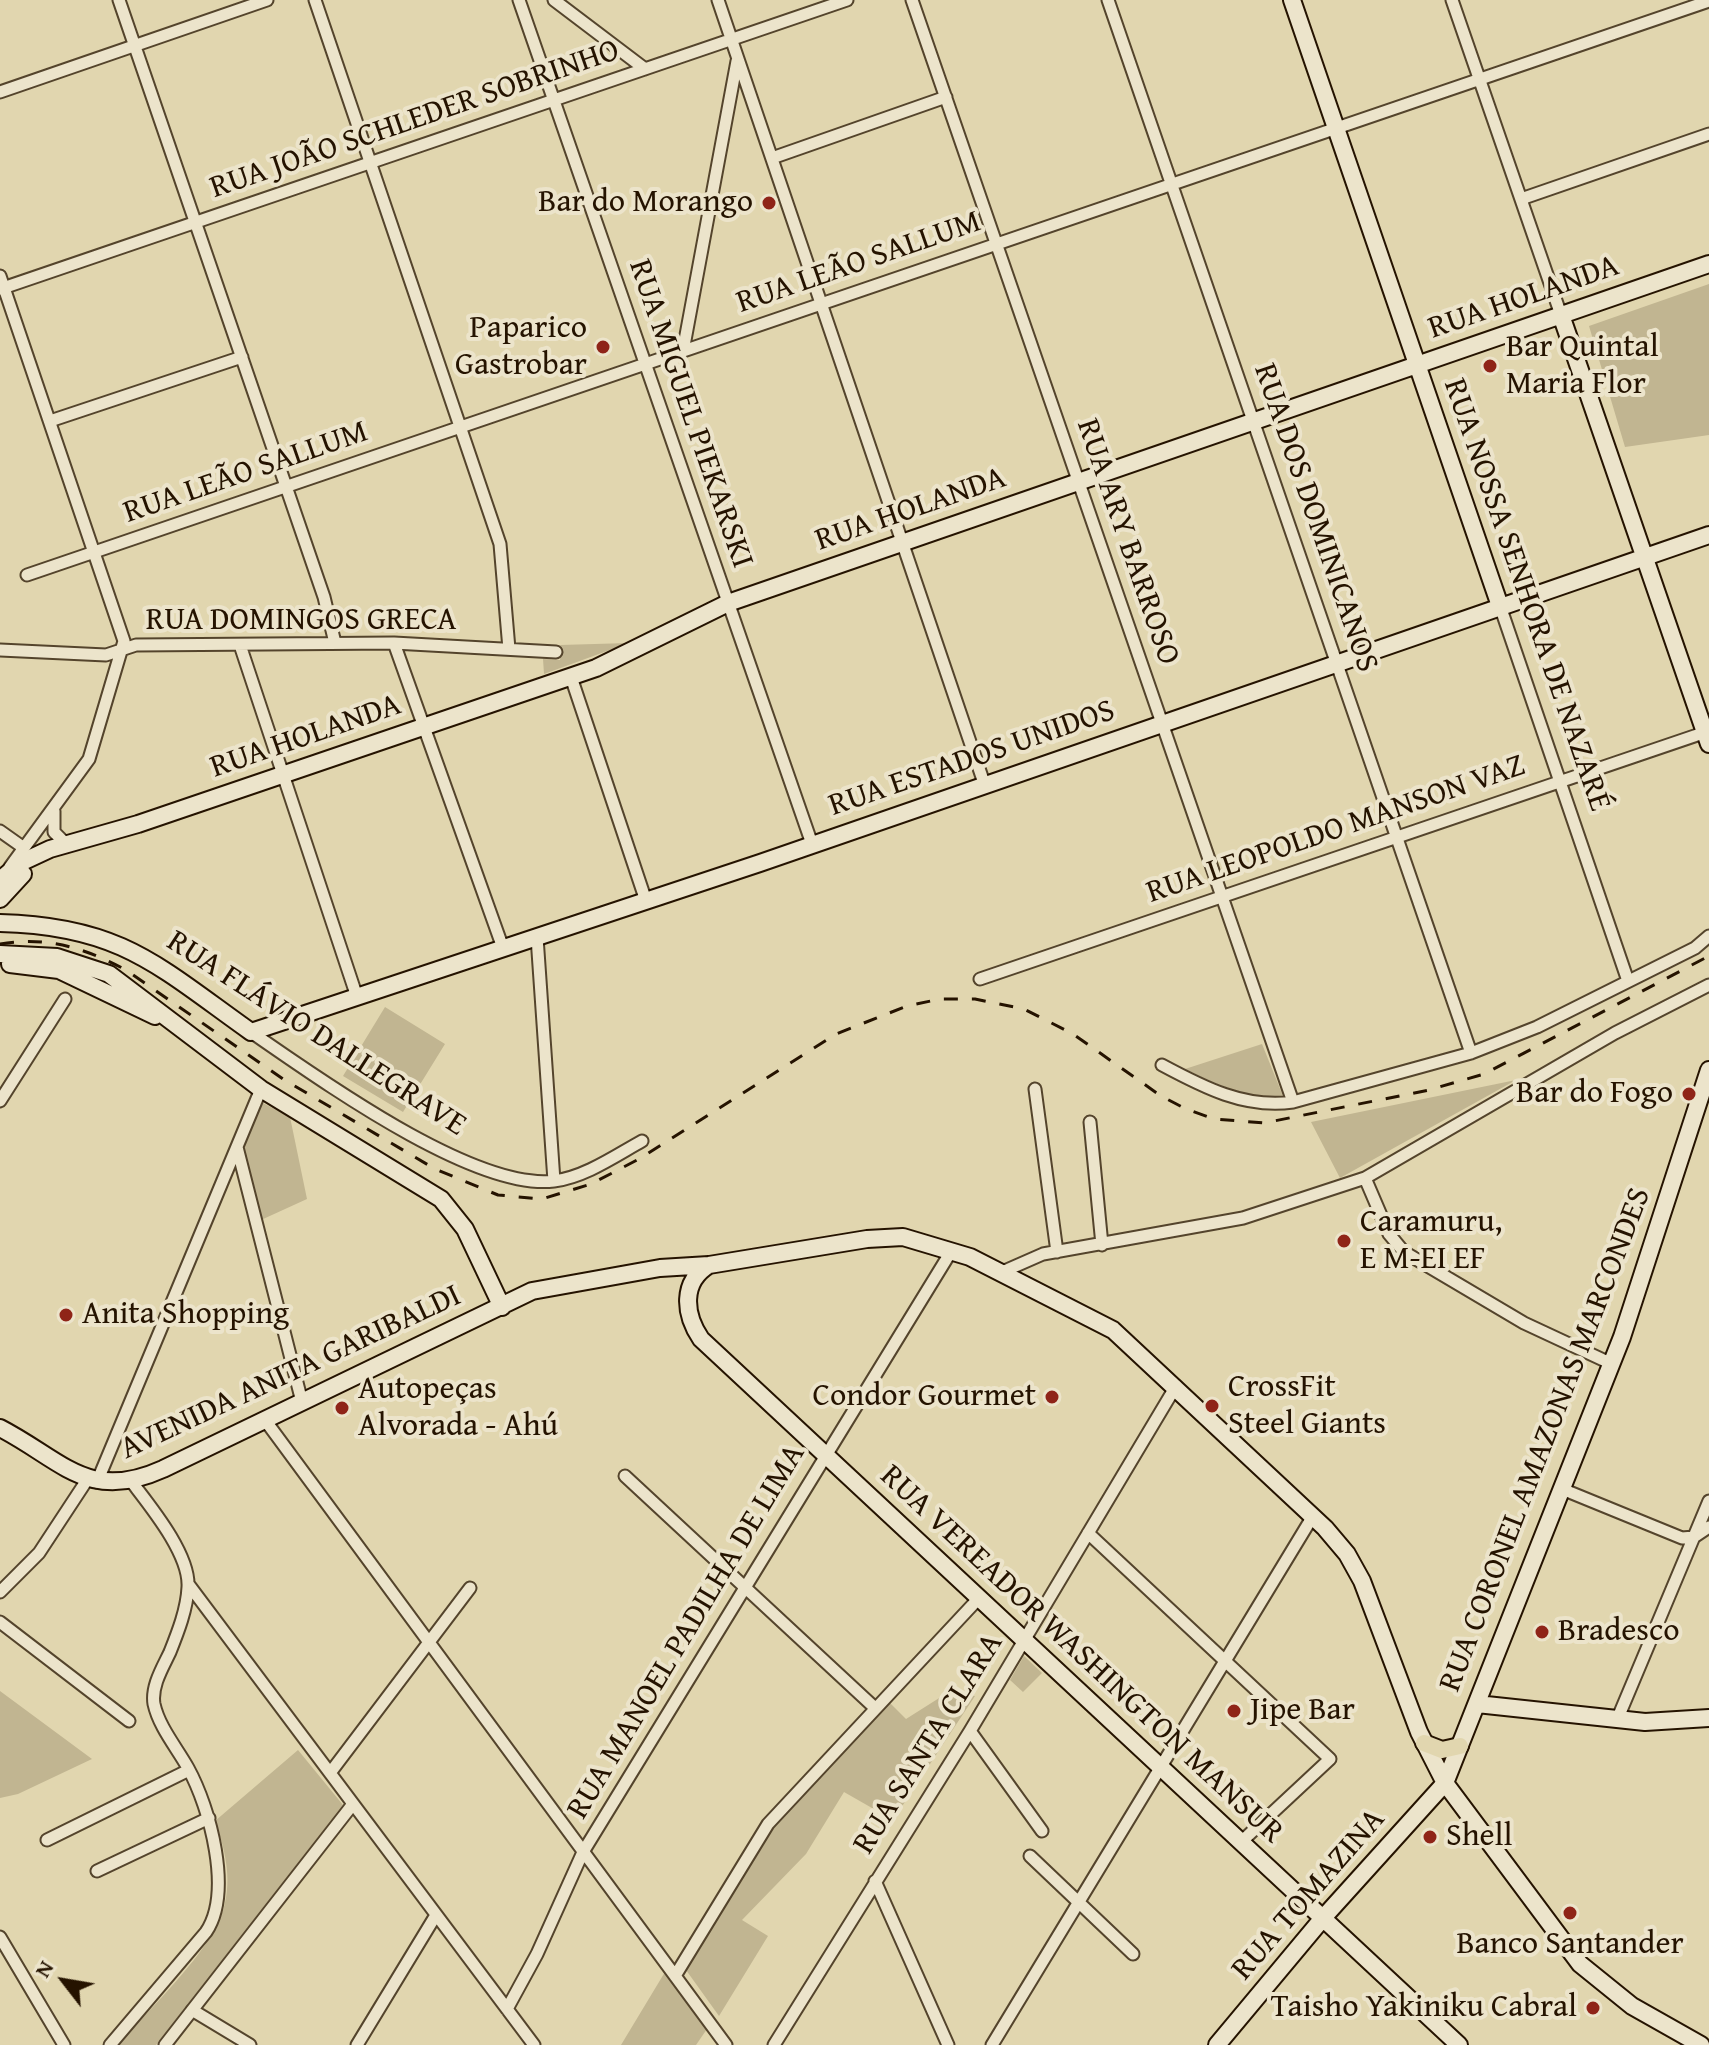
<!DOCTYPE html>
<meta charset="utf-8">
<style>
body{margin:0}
#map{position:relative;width:1709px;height:2045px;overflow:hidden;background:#e1d6af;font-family:"Gentium Book Plus",serif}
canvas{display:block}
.north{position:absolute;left:24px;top:1941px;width:80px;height:80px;-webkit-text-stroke:6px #ece4cb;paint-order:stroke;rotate:301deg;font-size:22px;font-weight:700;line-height:32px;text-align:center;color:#251300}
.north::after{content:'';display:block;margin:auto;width:28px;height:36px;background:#251300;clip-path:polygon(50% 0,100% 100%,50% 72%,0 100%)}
</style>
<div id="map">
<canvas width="1709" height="2045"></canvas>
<div class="north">N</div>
</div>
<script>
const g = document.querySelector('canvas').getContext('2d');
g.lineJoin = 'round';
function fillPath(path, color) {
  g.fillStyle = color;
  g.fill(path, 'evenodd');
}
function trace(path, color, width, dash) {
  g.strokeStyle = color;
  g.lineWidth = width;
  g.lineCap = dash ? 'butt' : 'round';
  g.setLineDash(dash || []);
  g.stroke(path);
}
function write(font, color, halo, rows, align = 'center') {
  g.font = font + ' "Gentium Book Plus",serif';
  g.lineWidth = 8;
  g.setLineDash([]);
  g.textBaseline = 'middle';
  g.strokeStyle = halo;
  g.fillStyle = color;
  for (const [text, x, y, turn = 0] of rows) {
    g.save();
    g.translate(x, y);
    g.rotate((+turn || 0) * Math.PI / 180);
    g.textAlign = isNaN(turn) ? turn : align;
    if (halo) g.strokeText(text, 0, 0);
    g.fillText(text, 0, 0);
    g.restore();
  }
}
const green = new Path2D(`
 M 1709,284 L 1709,435 L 1625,447 L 1589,326 Z
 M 629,643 L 544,674 L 543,659 L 560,660 L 560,645 Z
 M 385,1007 L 445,1044 L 403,1112 L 343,1076 Z
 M 1262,1044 L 1283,1096 C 1246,1098 1217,1085 1185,1069 Z
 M 1516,1080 L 1340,1178 L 1311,1122 Z
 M 261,1102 L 290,1117 L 307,1199 L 261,1220 L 243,1142 Z
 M 1024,1656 L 1042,1673 L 1023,1692 L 1010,1680 Z
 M 955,1688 L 960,1693 L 975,1696 L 893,1820 L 844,1792 L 806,1854 L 742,1920 L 768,1936 L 719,2016 L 686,1970 L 772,1828 L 888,1701 L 906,1719 Z
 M 0,1691 L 92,1759 L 18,1794 L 0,1798 Z
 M 298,1750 L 343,1805 L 156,2045 L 118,2045 C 147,2011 214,1949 224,1907 C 232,1878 225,1849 215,1821 Z
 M 665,1972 L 707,2029 L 696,2045 L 621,2045 Z`);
const street = new Path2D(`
 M 119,0 L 324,597 L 335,643
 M 315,0 L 500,544 L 509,649
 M 519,0 L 812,844
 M 554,0 L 645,69
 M 718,0 L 984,783
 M 912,0 L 1293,1102
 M 1108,0 L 1471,1053
 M 1452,0 L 1561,315
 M 0,92 L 267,0
 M 772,158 L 946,97
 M 1521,199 L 1709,134
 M 0,276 L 124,641 L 89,759 L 10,867
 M 0,289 L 847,0
 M 683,351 L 737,61
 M 50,421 L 242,357
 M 27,575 L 1709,1
 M 1500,606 L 1628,981
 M 394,643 L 503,948
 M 240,645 L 357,997
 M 0,650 L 106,655 L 136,645 L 394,643 L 556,652
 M 571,677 L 646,901
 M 54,811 L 54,832 L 66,844
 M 0,831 L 24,848
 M 537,937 L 554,1181
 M 980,979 L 1709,731
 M 251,1032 C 318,1078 474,1191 554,1181 C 585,1177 615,1156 642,1141
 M 1162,1065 C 1203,1087 1245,1109 1293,1102 L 1471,1053 L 1537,1027 L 1695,948 L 1709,936
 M 1035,1089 L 1057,1252
 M 0,1101 L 65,999
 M 1090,1122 L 1102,1245
 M 237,1147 L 302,1402
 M 1365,1178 L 1389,1234 L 1404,1252 L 1524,1323 L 1612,1364
 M 1002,1272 L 1043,1254 L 1243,1218 L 1365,1178 L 1615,1033 L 1709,985
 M 265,1420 L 726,2045
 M 625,1476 L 875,1708
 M 97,1482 L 261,1089
 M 1562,1489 L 1682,1538 L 1694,1537 L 1709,1527
 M 1088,1533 L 1330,1759 L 1241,1842
 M 189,1585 L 534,2045
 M 0,1592 L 39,1553 L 87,1480
 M 0,1622 L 129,1721
 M 1617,1720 L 1709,1501
 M 970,1731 L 1042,1831
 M 330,1773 L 470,1588
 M 47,1840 L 189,1770
 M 1030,1856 L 1133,1954
 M 97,1871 L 209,1818
 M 875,1881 L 948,2045
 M 0,1937 L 64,2045
 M 675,1976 L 768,1824 L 979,1598
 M 507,2009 L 537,1954 L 583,1852 L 952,1250
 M 192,2010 L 250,2045
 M 110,2045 L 206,1932 C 233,1892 210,1808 188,1768 C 177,1748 159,1727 154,1704 C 151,1686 163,1667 170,1652 C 178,1632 187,1609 188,1587 C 190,1554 150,1506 131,1481
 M 165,2045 L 353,1804
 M 357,2045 L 436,1915
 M 774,2045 L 970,1731 L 1176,1386
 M 992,2045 L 1313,1516`);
const secondary = new Path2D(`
 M 1292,0 L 1500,606
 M 1561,315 L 1709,744
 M 0,880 L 20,863 L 50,849 L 138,824 L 596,668 L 728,603 L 1709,264
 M 0,899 L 23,874
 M 0,923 C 121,926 158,966 251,1032 L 760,863 L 1709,535
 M 0,954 L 57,957 L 109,974 L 261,1089 L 441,1199 L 465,1229 L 502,1307
 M 10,964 L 59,970 L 155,1016
 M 709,1265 C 681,1282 684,1314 701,1339 L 1459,2045
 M 0,1428 C 62,1460 88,1503 163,1469 L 532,1291 L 660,1268 L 709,1265 L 867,1239 L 903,1237 L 970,1257 L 1113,1330 L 1325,1528 L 1347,1554 L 1362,1581 L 1419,1732 L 1445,1783 L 1580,1964 L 1632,2006 L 1701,2045
 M 1477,1704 L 1645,1722 L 1709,1718
 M 1217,2045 L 1323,1918 L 1445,1783 L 1622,1337 L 1709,1070`);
const primary = new Path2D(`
 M 1424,1743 L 1442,1750 L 1460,1746`);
const rail = new Path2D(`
 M 0,944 C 47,936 85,948 126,970 L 283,1079 L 435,1169 L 498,1195 L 542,1199 L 591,1184 L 639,1159 L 836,1034 L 907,1006 L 940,999 L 975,999 L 1024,1009 L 1073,1034 L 1161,1096 L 1186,1109 L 1214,1119 L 1264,1123 L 1429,1090 L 1484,1074 L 1709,956`);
const markers = [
 [769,203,8,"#8f2418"],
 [603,347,8,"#8f2418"],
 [1490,366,8,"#8f2418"],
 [1689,1094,8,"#8f2418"],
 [1344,1241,8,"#8f2418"],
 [66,1315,8,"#8f2418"],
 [1052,1397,8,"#8f2418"],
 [1212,1406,8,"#8f2418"],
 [342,1408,8,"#8f2418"],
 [1542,1632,8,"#8f2418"],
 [1234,1711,8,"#8f2418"],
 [1430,1837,8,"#8f2418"],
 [1570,1913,8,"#8f2418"],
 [1593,2008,8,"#8f2418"]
];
const streetNames = [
 ["RUA JOÃO SCHLEDER SOBRINHO",415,120,-19],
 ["RUA LEÃO SALLUM",859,263,-19],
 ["RUA HOLANDA",1524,298,-19],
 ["RUA MIGUEL PIEKARSKI",690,414,71],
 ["RUA LEÃO SALLUM",246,473,-19],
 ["RUA HOLANDA",911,510,-19],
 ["RUA DOS DOMINICANOS",1315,518,71],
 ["RUA ARY BARROSO",1127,542,71],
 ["RUA NOSSA SENHORA DE NAZARÉ",1526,595,71],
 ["RUA DOMINGOS GRECA",301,621],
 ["RUA HOLANDA",306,737,-19],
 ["RUA ESTADOS UNIDOS",972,759,-19],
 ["RUA LEOPOLDO MANSON VAZ",1336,830,-19],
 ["RUA FLÁVIO DALLEGRAVE",316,1034,33],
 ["AVENIDA ANITA GARIBALDI",291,1373,-25],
 ["RUA CORONEL AMAZONAS MARCONDES",1546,1440,-69],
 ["RUA MANOEL PADILHA DE LIMA",687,1632,-59],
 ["RUA VEREADOR WASHINGTON MANSUR",1081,1655,43],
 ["RUA SANTA CLARA",929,1744,-58],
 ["RUA TOMAZINA",1309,1895,-49]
];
const poiNames = [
 ["Bar do Morango",753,203,"right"],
 ["Paparico",587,329,"right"],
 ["Gastrobar",587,366,"right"],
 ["Bar Quintal",1506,348],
 ["Maria Flor",1506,385],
 ["Bar do Fogo",1673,1094,"right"],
 ["Caramuru,",1360,1223],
 ["E M-EI EF",1360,1260],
 ["Anita Shopping",82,1315],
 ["CrossFit",1228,1388],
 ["Steel Giants",1228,1425],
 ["Autopeças",358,1390],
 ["Alvorada - Ahú",358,1427],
 ["Condor Gourmet",1036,1397,"right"],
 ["Bradesco",1558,1632],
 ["Jipe Bar",1250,1711],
 ["Shell",1446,1837],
 ["Banco Santander",1570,1945,"center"],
 ["Taisho Yakiniku Cabral",1577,2008,"right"]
];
fillPath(green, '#c1b591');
trace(street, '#54442c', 15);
trace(secondary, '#251300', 20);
trace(primary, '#251300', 20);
trace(street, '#ece4cb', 11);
trace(secondary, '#ece4cb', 16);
trace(primary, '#e1d6af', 16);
trace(rail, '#251300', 3, [14, 14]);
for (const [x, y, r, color] of markers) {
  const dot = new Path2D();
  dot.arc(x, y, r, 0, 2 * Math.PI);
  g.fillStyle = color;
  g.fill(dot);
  trace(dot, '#ece4cb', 3);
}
write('32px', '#251300', '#ece4cb', streetNames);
write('32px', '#251300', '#ece4cb', poiNames, 'left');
</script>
